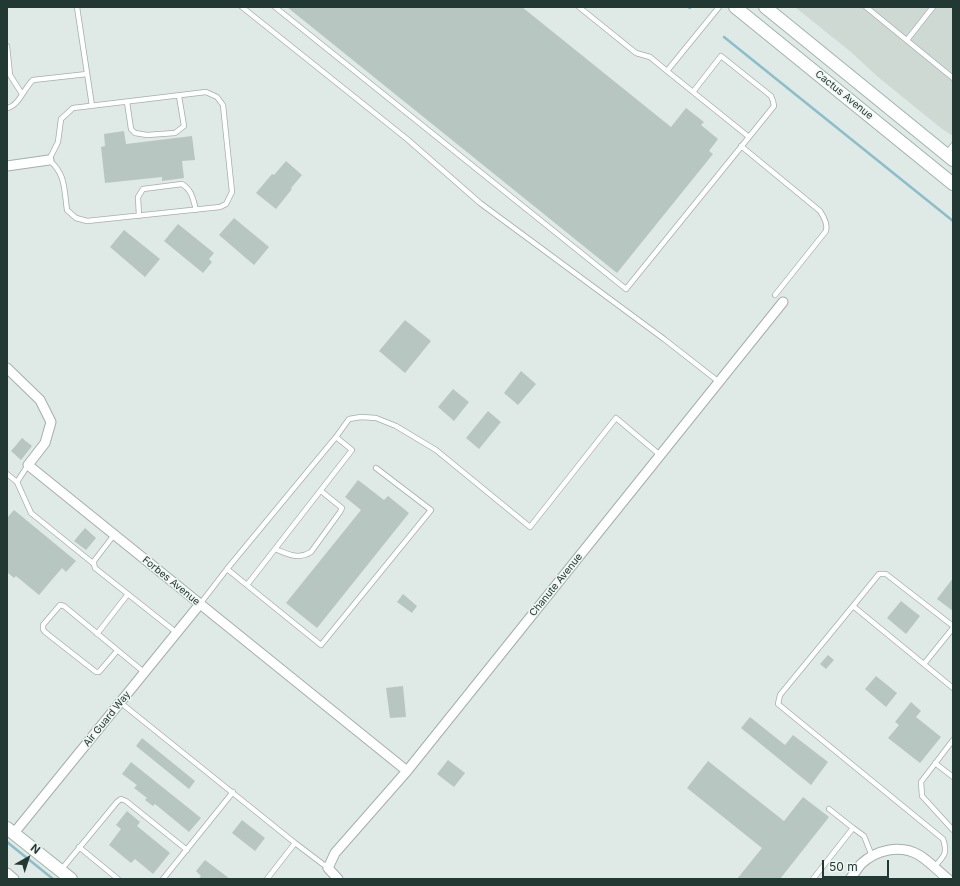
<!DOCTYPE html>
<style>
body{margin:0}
#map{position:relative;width:960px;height:886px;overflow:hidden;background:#dfe9e5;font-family:Inter,sans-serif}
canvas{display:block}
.frame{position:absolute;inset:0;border:8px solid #223833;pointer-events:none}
.north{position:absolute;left:8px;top:838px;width:40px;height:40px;-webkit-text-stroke:3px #eff6f3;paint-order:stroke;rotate:39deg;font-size:11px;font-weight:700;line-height:16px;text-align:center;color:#223833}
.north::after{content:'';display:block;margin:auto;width:14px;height:18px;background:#223833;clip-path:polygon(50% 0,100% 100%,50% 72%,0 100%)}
.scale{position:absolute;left:822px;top:860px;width:67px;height:18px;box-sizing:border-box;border:2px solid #223833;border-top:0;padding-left:5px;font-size:12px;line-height:14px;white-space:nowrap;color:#223833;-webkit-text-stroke:3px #eff6f3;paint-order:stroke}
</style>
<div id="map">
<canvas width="960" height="886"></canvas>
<div class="frame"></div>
<div class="north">N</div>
<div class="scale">50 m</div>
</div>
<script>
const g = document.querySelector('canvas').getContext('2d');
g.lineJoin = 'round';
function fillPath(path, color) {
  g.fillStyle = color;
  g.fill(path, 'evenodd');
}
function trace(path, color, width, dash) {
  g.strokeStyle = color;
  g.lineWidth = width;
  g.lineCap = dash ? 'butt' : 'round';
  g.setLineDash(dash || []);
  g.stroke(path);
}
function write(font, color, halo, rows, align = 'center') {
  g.font = font + ' Inter,sans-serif';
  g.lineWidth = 3;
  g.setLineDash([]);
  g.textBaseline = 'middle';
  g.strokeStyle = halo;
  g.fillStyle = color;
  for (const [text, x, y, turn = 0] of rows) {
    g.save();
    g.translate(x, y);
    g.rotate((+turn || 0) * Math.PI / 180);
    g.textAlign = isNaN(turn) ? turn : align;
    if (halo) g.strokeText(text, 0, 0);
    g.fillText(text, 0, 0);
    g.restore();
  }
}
const built = new Path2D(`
 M 795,7 L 953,7 L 953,136 L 942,129 L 878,77 L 851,52 Z`);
const stream = new Path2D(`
 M 688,7 L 690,8
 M 724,37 L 953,221
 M 7,842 L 53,879`);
const building = new Path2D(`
 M 287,7 L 522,7 L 671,127 L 686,108 L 704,122 L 701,125 L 718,139 L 709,151 L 713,154 L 617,273 Z
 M 124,131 L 126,144 L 192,136 L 195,160 L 182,161 L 184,178 L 162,181 L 162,177 L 105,183 L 101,147 L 105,146 L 104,134 Z
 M 286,161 L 302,175 L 291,188 L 292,189 L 276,209 L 256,193 L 272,174 L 274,175 Z
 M 234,218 L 269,247 L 254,265 L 219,235 Z
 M 178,224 L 214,253 L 209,259 L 212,262 L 203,273 L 164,241 Z
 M 124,230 L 160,259 L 145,277 L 110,247 Z
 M 405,320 L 431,341 L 405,373 L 379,351 Z
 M 521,371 L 536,384 L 518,405 L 504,393 Z
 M 453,389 L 469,402 L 454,421 L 438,407 Z
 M 488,411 L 501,422 L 479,449 L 466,438 Z
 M 22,438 L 32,446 L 21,460 L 11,451 Z
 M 358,480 L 384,500 L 388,496 L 409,513 L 317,628 L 286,603 L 361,510 L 345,497 Z
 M 14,510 L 76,561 L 66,572 L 62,568 L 39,595 L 16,576 L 14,578 L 7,572 L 7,518 Z
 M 85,528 L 96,538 L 86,550 L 74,541 Z
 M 953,578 L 953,611 L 937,599 Z
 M 403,594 L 417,606 L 412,613 L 397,602 Z
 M 901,601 L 920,616 L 906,634 L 887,618 Z
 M 828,655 L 834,660 L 826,669 L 820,664 Z
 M 876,676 L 897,693 L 886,707 L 865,689 Z
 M 403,686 L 406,717 L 390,718 L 386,688 Z
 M 911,702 L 921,711 L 916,717 L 941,737 L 920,763 L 888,738 L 899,725 L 895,722 Z
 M 750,717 L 785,745 L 793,735 L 828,762 L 811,785 L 741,728 Z
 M 142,738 L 195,781 L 189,789 L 136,746 Z
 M 448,760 L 465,773 L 454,787 L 437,774 Z
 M 708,761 L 784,821 L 803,797 L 829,817 L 780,879 L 737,879 L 762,848 L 687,788 Z
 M 131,762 L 201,818 L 189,832 L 155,804 L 153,806 L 145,800 L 147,798 L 134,788 L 137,785 L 122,774 Z
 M 127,811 L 140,822 L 137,826 L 170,853 L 153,874 L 135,859 L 131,863 L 109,845 L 121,829 L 116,825 Z
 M 242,820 L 265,838 L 255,851 L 232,833 Z
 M 205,860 L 230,879 L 198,879 L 201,876 L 196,871 Z`);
const lane = new Path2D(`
 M 77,7 L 92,106
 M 242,7 L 407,139 L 480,203 L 664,339 L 719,382
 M 275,7 L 626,289 L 749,137 L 667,71 L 719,7
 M 579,7 L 636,53 L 650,57 L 667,71
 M 866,7 L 953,78
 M 907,40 L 933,7
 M 7,46 L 10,75 L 22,94
 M 206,92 L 217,97 L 223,105 L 232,192 L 226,204 L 220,207 L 87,221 L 76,218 L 67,210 C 64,190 66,174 49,160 L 58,142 L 61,119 L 73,108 Z
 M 693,92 L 721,56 L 771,96 L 773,101 L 774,106 L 749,137
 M 127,102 L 131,129 L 135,133 L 147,135 L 175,133 L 184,126 L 179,96
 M 7,108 C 19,106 24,88 33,80 L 87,74
 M 741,146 L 820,211 C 824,217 828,224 826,231 L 775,295
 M 947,153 L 953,145
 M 139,216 L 138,197 L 143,189 L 182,184 C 192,190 193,199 196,210
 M 336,437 L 349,419 L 361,417 L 376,418 L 396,426 L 436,450 L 530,527 L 616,418 L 660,455
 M 7,474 L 17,482 L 31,513 L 94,564
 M 17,482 L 28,465
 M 114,535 L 94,561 L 94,564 L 95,568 L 177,633
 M 275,549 C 288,554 298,560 311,552 L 340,512 L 342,508 L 321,491
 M 227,569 L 336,437 L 352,450 L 247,585
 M 200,604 L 227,569 L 321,645 L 431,510 L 376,468
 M 853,606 L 780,695 L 778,704 L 943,839 C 948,854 944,856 934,867
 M 953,626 L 886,574 L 879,574 L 853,606 L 953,688
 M 97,634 L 128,594
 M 117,651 L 99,672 L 96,672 L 45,632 L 43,629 L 43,625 L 60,605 L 64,606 L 145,673
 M 924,664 L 953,628
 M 121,703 L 295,843
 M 953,740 L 921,782 L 922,796 L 953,830
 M 935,763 L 953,777
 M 829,809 L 853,828
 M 79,847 L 118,879
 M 61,870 L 117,802 L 121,799 L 126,801 L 187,850
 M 163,879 L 233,792
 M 267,879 L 295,843 L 328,868
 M 813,879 L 853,828 L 864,836 L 872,856`);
const street = new Path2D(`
 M 7,166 L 49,160
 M 7,368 L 40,400 L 51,422 L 45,443 L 28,465 L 407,771
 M 14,833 L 200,604
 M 7,873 L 14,879
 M 338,879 L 328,868 L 335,853 L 407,771 L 783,302
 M 850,879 C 854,874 857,869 861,864 C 876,850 900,844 919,855 C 929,861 938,871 948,879`);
const secondary = new Path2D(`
 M 735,7 L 953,184
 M 765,7 L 953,160
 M 7,828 L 71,879`);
const streetNames = [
 ["Cactus Avenue",844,95,39],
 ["Forbes Avenue",171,581,39],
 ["Chanute Avenue",556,585,-51],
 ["Air Guard Way",107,719,-51]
];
fillPath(built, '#ced9d4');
trace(stream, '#8cbeca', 2.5);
fillPath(building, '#b8c6c1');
trace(lane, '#a3b0ac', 6);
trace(street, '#a3b0ac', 11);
trace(secondary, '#a0b4ad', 14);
trace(lane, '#fff', 4.5);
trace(street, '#fff', 9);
trace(secondary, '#fff', 12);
write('10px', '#223833', '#eff6f3', streetNames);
</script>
